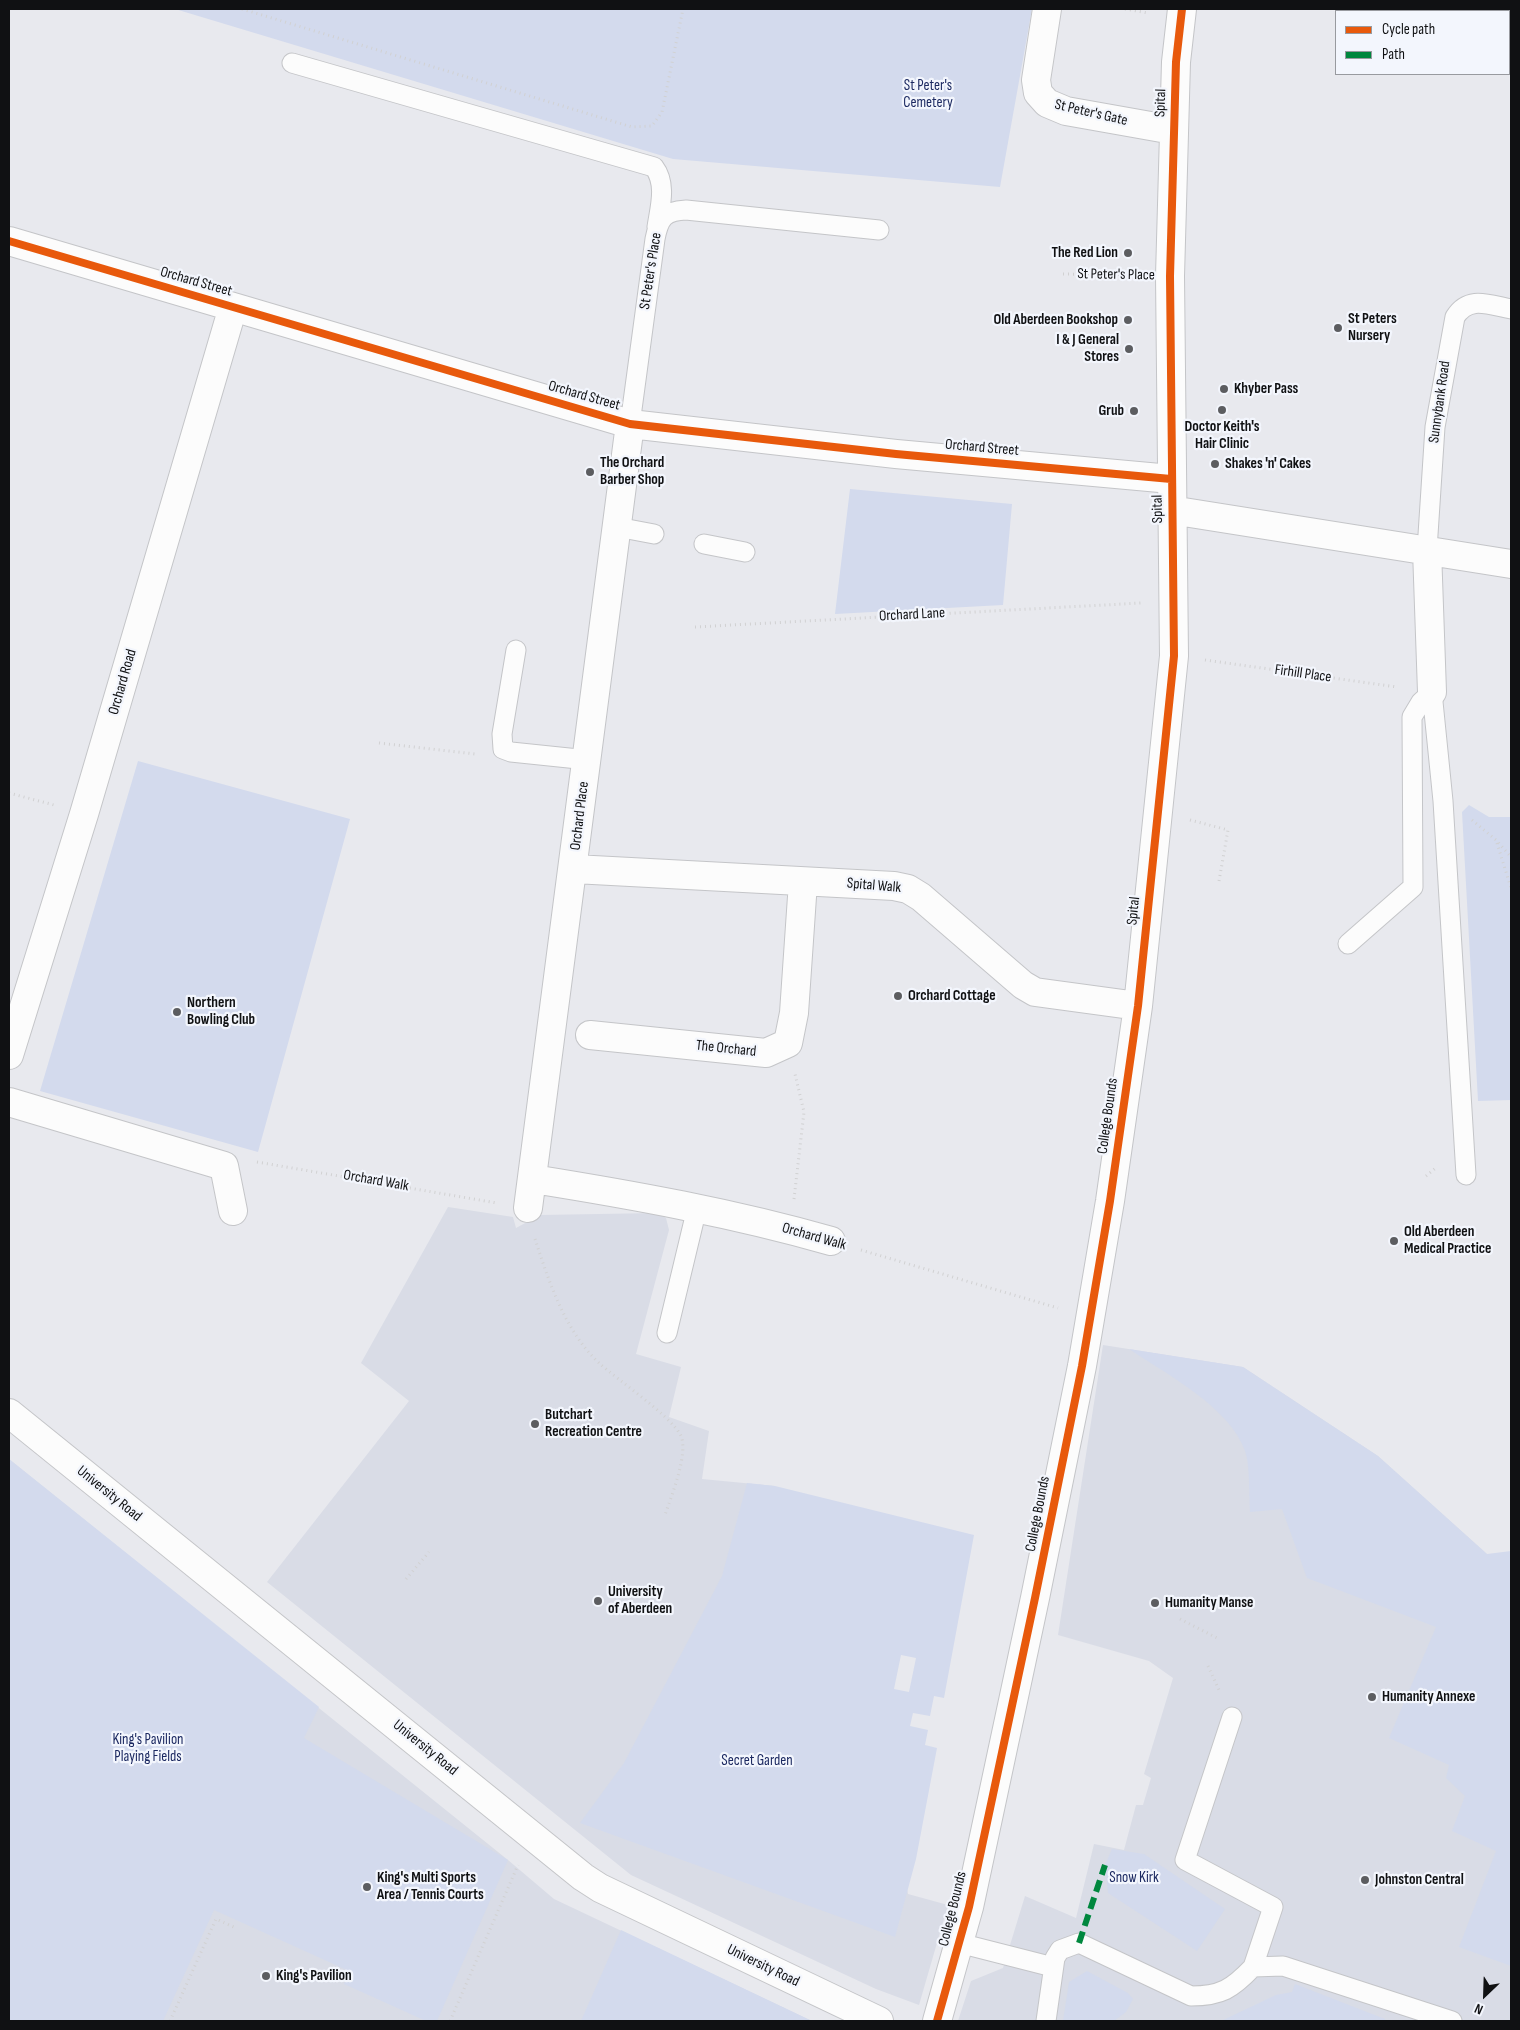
<!DOCTYPE html>
<style>
body{margin:0}
#map{position:relative;width:1520px;height:2030px;overflow:hidden;background:#e8e9ee;font-family:"Sofia Sans Condensed",sans-serif}
canvas{display:block}
.frame{position:absolute;inset:0;border:10px solid #101113;pointer-events:none}
.legend{position:absolute;left:1335px;top:10px;width:175px;height:65px;box-sizing:border-box;background:#f3f6fd;border:1px solid #989a9f;margin:0;padding:6px 9px;list-style:none;font-size:15px;color:#101113}
.legend li{display:flex;align-items:center;gap:10px;height:25px}
.legend b{width:25px;border:1px solid #989a9f}
.north{position:absolute;left:1460px;top:1970px;width:50px;height:50px;-webkit-text-stroke:4px #f3f6fd;paint-order:stroke;rotate:204deg;font-size:14px;font-weight:700;line-height:20px;text-align:center;color:#101113}
.north::after{content:'';display:block;margin:auto;width:18px;height:22px;background:#101113;clip-path:polygon(50% 0,100% 100%,50% 72%,0 100%)}
</style>
<div id="map">
<canvas width="1520" height="2030"></canvas>
<div class="frame"></div>
<ul class="legend">
<li><b style="height:6px;background:#e8590c"></b>Cycle path</li>
<li><b style="height:6px;background:#00873e"></b>Path</li>
</ul>
<div class="north">N</div>
</div>
<script>
const g = document.querySelector('canvas').getContext('2d');
g.lineJoin = 'round';
function fillPath(path, color) {
  g.fillStyle = color;
  g.fill(path, 'evenodd');
}
function trace(path, color, width, dash) {
  g.strokeStyle = color;
  g.lineWidth = width;
  g.lineCap = dash ? 'butt' : 'round';
  g.setLineDash(dash || []);
  g.stroke(path);
}
function write(font, color, halo, rows, align = 'center') {
  g.font = font + ' "Sofia Sans Condensed",sans-serif';
  g.lineWidth = 4.5;
  g.setLineDash([]);
  g.textBaseline = 'middle';
  g.strokeStyle = halo;
  g.fillStyle = color;
  for (const [text, x, y, turn = 0] of rows) {
    g.save();
    g.translate(x, y);
    g.rotate((+turn || 0) * Math.PI / 180);
    g.textAlign = isNaN(turn) ? turn : align;
    if (halo) g.strokeText(text, 0, 0);
    g.fillText(text, 0, 0);
    g.restore();
  }
}
const built = new Path2D(`
 M 448,1207 L 513,1217 L 516,1228 L 540,1215 L 657,1213 L 666,1218 L 669,1230 L 636,1354 L 681,1367 L 669,1417 L 709,1431 L 702,1479 L 775,1486 L 882,1735 L 908,1894 L 948,1905 L 919,2005 L 876,1989 L 631,1875 L 267,1582 L 409,1401 L 361,1363 Z
 M 1103,1345 L 1243,1367 L 1378,1456 L 1487,1554 L 1511,1582 L 1511,2021 L 958,2021 L 971,1981 L 1003,1968 L 1025,1896 L 1076,1918 L 1094,1844 L 1124,1850 L 1136,1805 L 1143,1805 L 1151,1778 L 1144,1774 L 1173,1678 L 1149,1661 L 1058,1635 Z
 M 9,1459 L 508,1860 L 554,1899 L 812,2021 L 9,2021 Z`);
const green = new Path2D(`
 M 175,9 L 1032,9 L 1000,187 L 673,159 Z
 M 850,489 L 1012,504 L 1003,605 L 835,614 Z
 M 138,761 L 350,819 L 258,1152 L 40,1091 Z
 M 1469,805 L 1489,817 L 1511,817 L 1511,1100 L 1478,1101 L 1462,812 Z
 M 1129,1349 L 1243,1367 L 1378,1456 L 1487,1554 L 1511,1551 L 1511,1966 L 1459,1947 L 1496,1851 L 1452,1831 L 1465,1796 L 1446,1778 L 1449,1765 L 1389,1738 L 1436,1627 L 1307,1578 L 1282,1509 L 1250,1512 C 1249,1496 1250,1464 1245,1451 C 1230,1407 1166,1374 1129,1349 Z
 M 9,1459 L 319,1707 L 304,1738 L 508,1860 L 437,2021 L 426,2021 L 344,1984 L 349,1971 L 214,1910 L 163,2021 L 9,2021 Z
 M 747,1483 L 775,1486 L 974,1535 L 944,1698 L 934,1696 L 930,1716 L 913,1713 L 910,1726 L 928,1730 L 925,1745 L 937,1748 L 916,1859 L 895,1937 L 580,1823 L 624,1763 L 722,1576 ZM 901,1655 L 916,1658 L 909,1692 L 894,1689 Z
 M 1112,1849 L 1144,1854 L 1225,1909 L 1197,1951 L 1108,1893 L 1105,1865 Z
 M 621,1930 L 812,2021 L 581,2021 Z
 M 1087,1971 L 1128,1993 L 1133,1999 L 1126,2012 L 1114,2021 L 1063,2021 L 1069,1982 Z
 M 1295,1984 L 1385,2019 L 1385,2021 L 1221,2021 L 1276,1995 L 1292,1992 Z`);
const path = new Path2D(`
 M 242,9 L 632,127 L 652,126 L 662,112 L 683,9
 M 1125,9 L 1148,13
 M 1063,274 L 1139,275
 M 695,627 L 1141,603
 M 1205,660 L 1397,687
 M 379,743 L 475,754
 M 9,793 L 54,805
 M 1190,820 L 1228,830 L 1219,881
 M 1472,820 L 1496,840 L 1511,857
 M 1497,843 L 1511,888
 M 257,1162 L 497,1203
 M 1426,1176 L 1437,1167
 M 794,1199 L 804,1112 L 795,1074
 M 535,1239 C 549,1282 565,1331 599,1363 C 619,1381 668,1414 680,1434 C 690,1451 671,1497 665,1515
 M 861,1250 L 1058,1308
 M 406,1579 L 429,1552
 M 1180,1619 L 1219,1639
 M 1208,1666 L 1220,1692
 M 331,1970 L 347,1977
 M 170,2021 L 216,1919 L 236,1928
 M 450,2021 L 518,1865`);
const lane = new Path2D(`
 M 292,63 L 654,167 C 667,184 660,207 657,227
 M 630,424 L 655,239 C 659,218 664,211 686,210 L 879,230
 M 617,527 L 654,534
 M 704,544 L 745,552
 M 1427,550 L 1435,427 L 1455,317 C 1469,295 1489,305 1511,309
 M 516,650 L 502,734 L 503,749 L 511,752 L 588,760
 M 1432,692 L 1443,801 L 1466,1175
 M 1348,944 L 1413,887 L 1412,717 L 1421,702 L 1432,692
 M 667,1333 L 697,1208
 M 1232,1717 L 1185,1860 L 1273,1907 L 1253,1967
 M 959,1943 L 1053,1967
 M 1046,2021 L 1055,1958 L 1060,1950 L 1079,1943 L 1191,1996 C 1221,1996 1232,1989 1253,1967 L 1283,1966 L 1452,2021`);
const street = new Path2D(`
 M 1047,9 L 1036,80 L 1038,93 L 1047,103 L 1066,111 L 1173,130
 M 1469,11 L 1469,9
 M 9,241 L 630,424 L 896,454 L 1171,479
 M 1171,510 L 1511,564
 M 1427,550 L 1432,692
 M 574,869 L 894,886 L 908,889 L 921,897 L 1023,985 L 1035,992 L 1138,1006
 M 590,1035 L 766,1053 L 788,1043 L 794,1013 L 803,882
 M 9,1055 L 84,814 L 233,307
 M 9,1102 L 224,1166 L 233,1211
 M 533,1179 C 633,1195 733,1213 831,1241
 M 528,1208 L 630,424
 M 9,1413 L 583,1877 L 600,1888 L 879,2021
 M 937,2021 L 969,1907 L 1035,1598 L 1082,1366 L 1110,1201 L 1138,1006 L 1174,656 L 1170,276 L 1176,62 L 1182,9`);
const quiet = new Path2D(`
 M 1079,1943 L 1105,1865`);
const cycleway = new Path2D(`
 M 9,241 L 630,424 L 896,454 L 1171,479
 M 937,2021 L 969,1907 L 1035,1598 L 1082,1366 L 1110,1201 L 1138,1006 L 1174,656 L 1170,276 L 1176,62 L 1182,9`);
const markers = [
 [1128,253,5,"#5c5d60"],
 [1128,320,5,"#5c5d60"],
 [1338,328,5,"#5c5d60"],
 [1129,349,5,"#5c5d60"],
 [1224,389,5,"#5c5d60"],
 [1222,410,5,"#5c5d60"],
 [1134,411,5,"#5c5d60"],
 [1215,464,5,"#5c5d60"],
 [590,472,5,"#5c5d60"],
 [898,996,5,"#5c5d60"],
 [177,1012,5,"#5c5d60"],
 [1394,1241,5,"#5c5d60"],
 [535,1424,5,"#5c5d60"],
 [598,1601,5,"#5c5d60"],
 [1155,1603,5,"#5c5d60"],
 [1372,1697,5,"#5c5d60"],
 [1365,1880,5,"#5c5d60"],
 [367,1887,5,"#5c5d60"],
 [266,1976,5,"#5c5d60"]
];
const parkNames = [
 ["St Peter's",928,86],
 ["Cemetery",928,103],
 ["King's Pavilion",148,1740],
 ["Playing Fields",148,1757],
 ["Secret Garden",757,1761],
 ["Snow Kirk",1134,1878]
];
const streetNames = [
 ["Spital",1161,103,-88],
 ["St Peter's Gate",1091,113,13],
 ["St Peter's Place",651,271,-81],
 ["St Peter's Place",1116,275,1],
 ["Orchard Street",196,282,16],
 ["Orchard Street",584,396,16],
 ["Sunnybank Road",1440,402,-82],
 ["Orchard Street",982,448,5],
 ["Spital",1158,509,-91],
 ["Orchard Lane",912,615,-3],
 ["Firhill Place",1303,674,8],
 ["Orchard Road",123,682,-74],
 ["Orchard Place",580,816,-83],
 ["Spital Walk",874,886,5],
 ["Spital",1134,911,-84],
 ["The Orchard",726,1049,6],
 ["College Bounds",1108,1116,-82],
 ["Orchard Walk",376,1181,10],
 ["Orchard Walk",814,1237,16],
 ["University Road",109,1494,39],
 ["College Bounds",1038,1514,-79],
 ["University Road",425,1748,39],
 ["College Bounds",953,1909,-76],
 ["University Road",763,1966,26]
];
const poiNames = [
 ["The Red Lion",1118,253,"right"],
 ["St Peters",1348,319],
 ["Nursery",1348,336],
 ["Old Aberdeen Bookshop",1118,320,"right"],
 ["I & J General",1119,340,"right"],
 ["Stores",1119,357,"right"],
 ["Khyber Pass",1234,389],
 ["Grub",1124,411,"right"],
 ["Doctor Keith's",1222,427,"center"],
 ["Hair Clinic",1222,444,"center"],
 ["The Orchard",600,463],
 ["Barber Shop",600,480],
 ["Shakes 'n' Cakes",1225,464],
 ["Orchard Cottage",908,996],
 ["Northern",187,1003],
 ["Bowling Club",187,1020],
 ["Old Aberdeen",1404,1232],
 ["Medical Practice",1404,1249],
 ["Butchart",545,1415],
 ["Recreation Centre",545,1432],
 ["University",608,1592],
 ["of Aberdeen",608,1609],
 ["Humanity Manse",1165,1603],
 ["Humanity Annexe",1382,1697],
 ["King's Multi Sports",377,1878],
 ["Area / Tennis Courts",377,1895],
 ["Johnston Central",1375,1880],
 ["King's Pavilion",276,1976]
];
fillPath(built, '#d9dce6');
fillPath(green, '#d3daed');
trace(lane, '#c4c5c8', 21);
trace(street, '#c4c5c8', 30);
trace(path, '#d1d1d2', 3, [1, 4]);
trace(lane, '#fcfcfc', 19);
trace(street, '#fcfcfc', 28);
trace(quiet, '#00873e', 6, [12, 6]);
trace(cycleway, '#e8590c', 8);
for (const [x, y, r, color] of markers) {
  const dot = new Path2D();
  dot.arc(x, y, r, 0, 2 * Math.PI);
  g.fillStyle = color;
  g.fill(dot);
  trace(dot, '#f3f6fd', 2);
}
write('15px', '#1c2961', '#f3f6fd', parkNames);
write('15px', '#101113', '#f3f6fd', streetNames);
write('bold 15px', '#101113', '#f3f6fd', poiNames, 'left');
</script>
